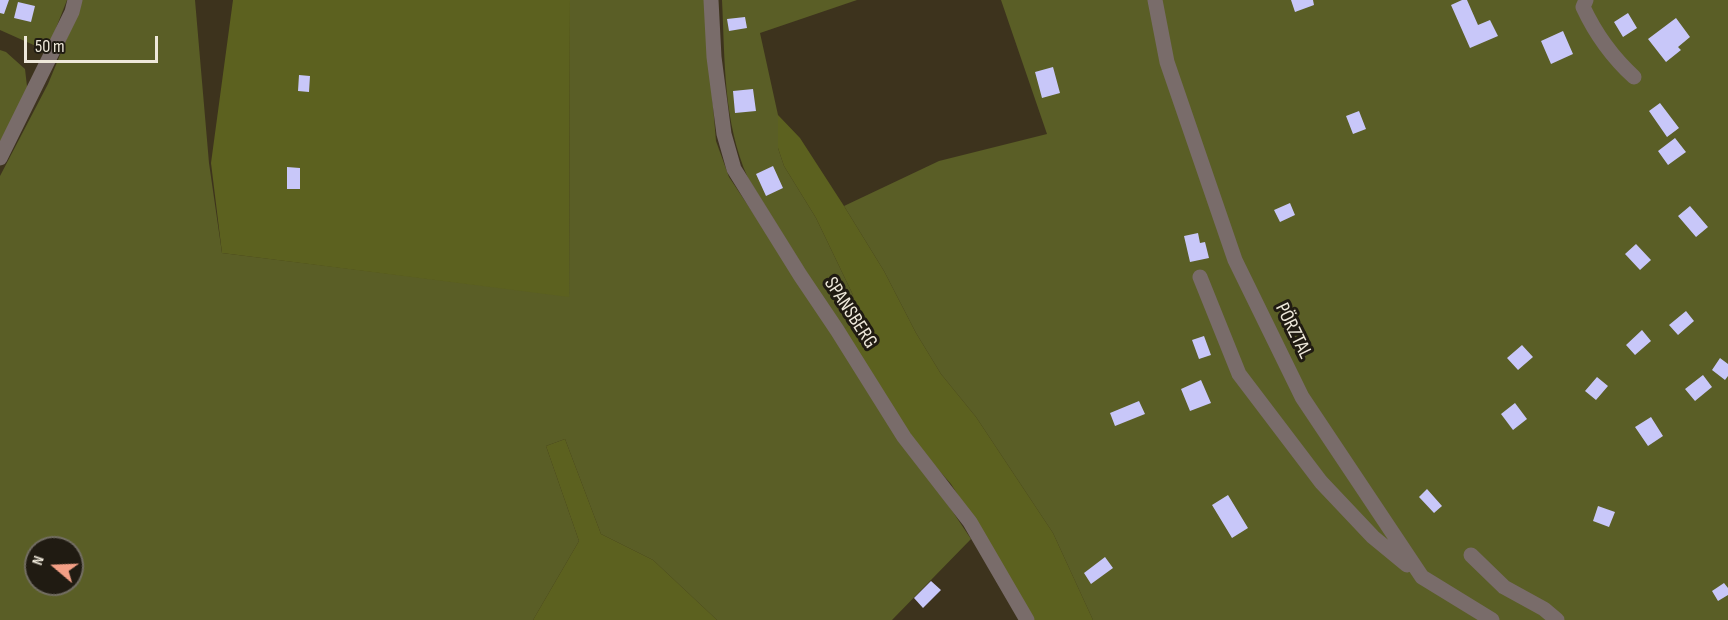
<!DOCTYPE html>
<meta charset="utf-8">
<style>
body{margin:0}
#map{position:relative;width:1728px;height:620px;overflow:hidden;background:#3d331d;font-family:"Sofia Sans Condensed",sans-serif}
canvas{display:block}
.north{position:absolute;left:24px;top:536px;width:60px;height:60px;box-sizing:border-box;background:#201b12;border:2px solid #726d62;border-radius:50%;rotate:289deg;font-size:16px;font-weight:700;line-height:24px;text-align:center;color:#eee8da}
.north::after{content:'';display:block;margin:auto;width:21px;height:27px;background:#f39f85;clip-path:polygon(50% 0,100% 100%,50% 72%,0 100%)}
.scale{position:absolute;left:24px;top:36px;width:134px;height:27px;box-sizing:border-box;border:3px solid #eee8da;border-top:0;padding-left:8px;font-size:18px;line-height:21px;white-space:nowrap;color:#eee8da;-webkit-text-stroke:4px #201b12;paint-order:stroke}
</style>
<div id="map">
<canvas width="1728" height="620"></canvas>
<div class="north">N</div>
<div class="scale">50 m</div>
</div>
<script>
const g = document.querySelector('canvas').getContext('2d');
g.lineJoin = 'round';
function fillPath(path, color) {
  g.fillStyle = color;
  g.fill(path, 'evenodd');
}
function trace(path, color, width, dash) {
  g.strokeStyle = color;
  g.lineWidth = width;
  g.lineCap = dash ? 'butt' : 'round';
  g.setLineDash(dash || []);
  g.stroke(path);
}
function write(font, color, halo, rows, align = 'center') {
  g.font = font + ' "Sofia Sans Condensed",sans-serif';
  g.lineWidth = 6;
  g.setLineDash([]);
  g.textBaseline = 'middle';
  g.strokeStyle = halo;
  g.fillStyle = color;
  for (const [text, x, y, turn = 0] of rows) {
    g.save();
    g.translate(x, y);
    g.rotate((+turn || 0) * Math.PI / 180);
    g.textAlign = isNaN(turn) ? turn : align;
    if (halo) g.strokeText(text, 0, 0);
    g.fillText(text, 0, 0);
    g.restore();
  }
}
const green = new Path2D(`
 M 0,0 L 67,0 L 47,51 L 0,30 Z
 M 81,0 L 195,0 L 209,163 L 222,253 L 569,296 L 570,0 L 704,0 L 716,141 L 729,177 L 971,539 L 892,620 L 717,620 L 653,560 L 601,534 L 565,439 L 546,446 L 579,541 L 533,620 L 0,620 L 0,176 L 48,84 L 77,14 ZM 36,548 L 72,548 L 72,584 L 36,584 Z
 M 722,0 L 857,0 L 760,33 L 778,115 L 778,148 L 784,166 L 816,218 L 853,295 L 854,323 L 842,330 L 748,178 C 723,122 725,60 722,0 Z
 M 1001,0 L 1728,0 L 1728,620 L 1093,620 L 1053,533 L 976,417 L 941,374 L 916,333 L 884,271 L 844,206 L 939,161 L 1047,134 Z
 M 0,50 L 6,52 L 25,69 L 28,95 L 0,148 Z`);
const forest = new Path2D(`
 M 233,0 L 570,0 L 569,297 L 222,253 L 211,163 Z
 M 778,115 L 800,138 L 844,206 L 884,271 L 916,333 L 941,374 L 976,417 L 1053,533 L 1093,620 L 1033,620 L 1004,568 L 951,484 L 912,440 L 842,330 L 854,322 L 853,295 L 816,218 L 784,166 L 778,148 Z
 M 565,439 L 601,534 L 653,560 L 717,620 L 533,620 L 579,541 L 546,446 Z`);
const building = new Path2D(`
 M 0,0 L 9,0 L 4,14 L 0,13 Z
 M 1291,0 L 1313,0 L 1314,5 L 1295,12 Z
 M 1462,0 L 1467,0 L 1478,25 L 1490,20 L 1498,36 L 1470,48 L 1451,5 Z
 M 18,2 L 35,6 L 31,22 L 14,18 Z
 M 1628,13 L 1637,28 L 1623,37 L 1614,22 Z
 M 745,17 L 747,28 L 729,31 L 727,19 Z
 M 1676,18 L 1690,37 L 1678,47 L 1681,50 L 1666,62 L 1648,39 Z
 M 1563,31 L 1573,54 L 1551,64 L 1541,41 Z
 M 1053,67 L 1060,93 L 1042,98 L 1035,72 Z
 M 299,75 L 310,76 L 309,92 L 298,91 Z
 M 753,89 L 756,111 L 735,113 L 733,91 Z
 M 1660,103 L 1679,128 L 1667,137 L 1649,111 Z
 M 1359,111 L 1366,129 L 1353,134 L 1346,116 Z
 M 1675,138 L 1686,152 L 1668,165 L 1658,151 Z
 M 773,166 L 783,188 L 766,196 L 756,174 Z
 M 287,167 L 300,168 L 300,189 L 287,189 Z
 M 1290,203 L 1295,215 L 1280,222 L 1274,210 Z
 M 1690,206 L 1708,227 L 1696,237 L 1678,216 Z
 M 1198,233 L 1200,243 L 1205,242 L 1209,258 L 1190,262 L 1184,236 Z
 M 1636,244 L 1651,260 L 1640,270 L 1625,254 Z
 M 1686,311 L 1694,321 L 1678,335 L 1669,325 Z
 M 1642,330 L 1651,341 L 1635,355 L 1626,345 Z
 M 1204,336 L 1211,355 L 1199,359 L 1192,340 Z
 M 1522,345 L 1533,357 L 1518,370 L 1507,358 Z
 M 1720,358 L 1728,364 L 1728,376 L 1725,380 L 1712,370 Z
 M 1703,375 L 1712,387 L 1695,401 L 1685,389 Z
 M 1597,377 L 1608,386 L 1596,400 L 1585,391 Z
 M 1201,380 L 1211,403 L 1190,411 L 1181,389 Z
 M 1139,401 L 1145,414 L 1115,426 L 1110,413 Z
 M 1515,403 L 1527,419 L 1513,430 L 1501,414 Z
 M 1651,417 L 1663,436 L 1648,446 L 1635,427 Z
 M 1427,489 L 1442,506 L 1434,513 L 1419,497 Z
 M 1228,495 L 1248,528 L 1232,538 L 1212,505 Z
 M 1598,506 L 1615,512 L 1609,527 L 1593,521 Z
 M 1105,557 L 1113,568 L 1091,584 L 1084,573 Z
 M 931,581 L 941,590 L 923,608 L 914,598 Z
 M 1724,583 L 1728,588 L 1728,595 L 1718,601 L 1712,591 Z`);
const minor = new Path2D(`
 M 711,0 L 714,57 L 724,134 L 734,169 L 800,275 L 837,330 L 904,437 L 970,522 L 1027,620
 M 1155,0 L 1167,62 L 1235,260 L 1302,397 L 1422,577 L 1492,620
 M 1586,0 L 1583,7 C 1596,35 1611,56 1634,77
 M 0,158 L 72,12 L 75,0
 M 1200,277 L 1239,374 L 1321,482 L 1373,537 L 1407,565
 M 1471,555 L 1504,587 L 1544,609 L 1557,620`);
const streetNames = [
 ["SPANSBERG",850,313,57],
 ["PÖRZTAL",1293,331,64]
];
fillPath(green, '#5a5e26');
fillPath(forest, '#5c611f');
fillPath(building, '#c8c7f9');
trace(minor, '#796c6a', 15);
write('20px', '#eee8da', '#201b12', streetNames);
</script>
